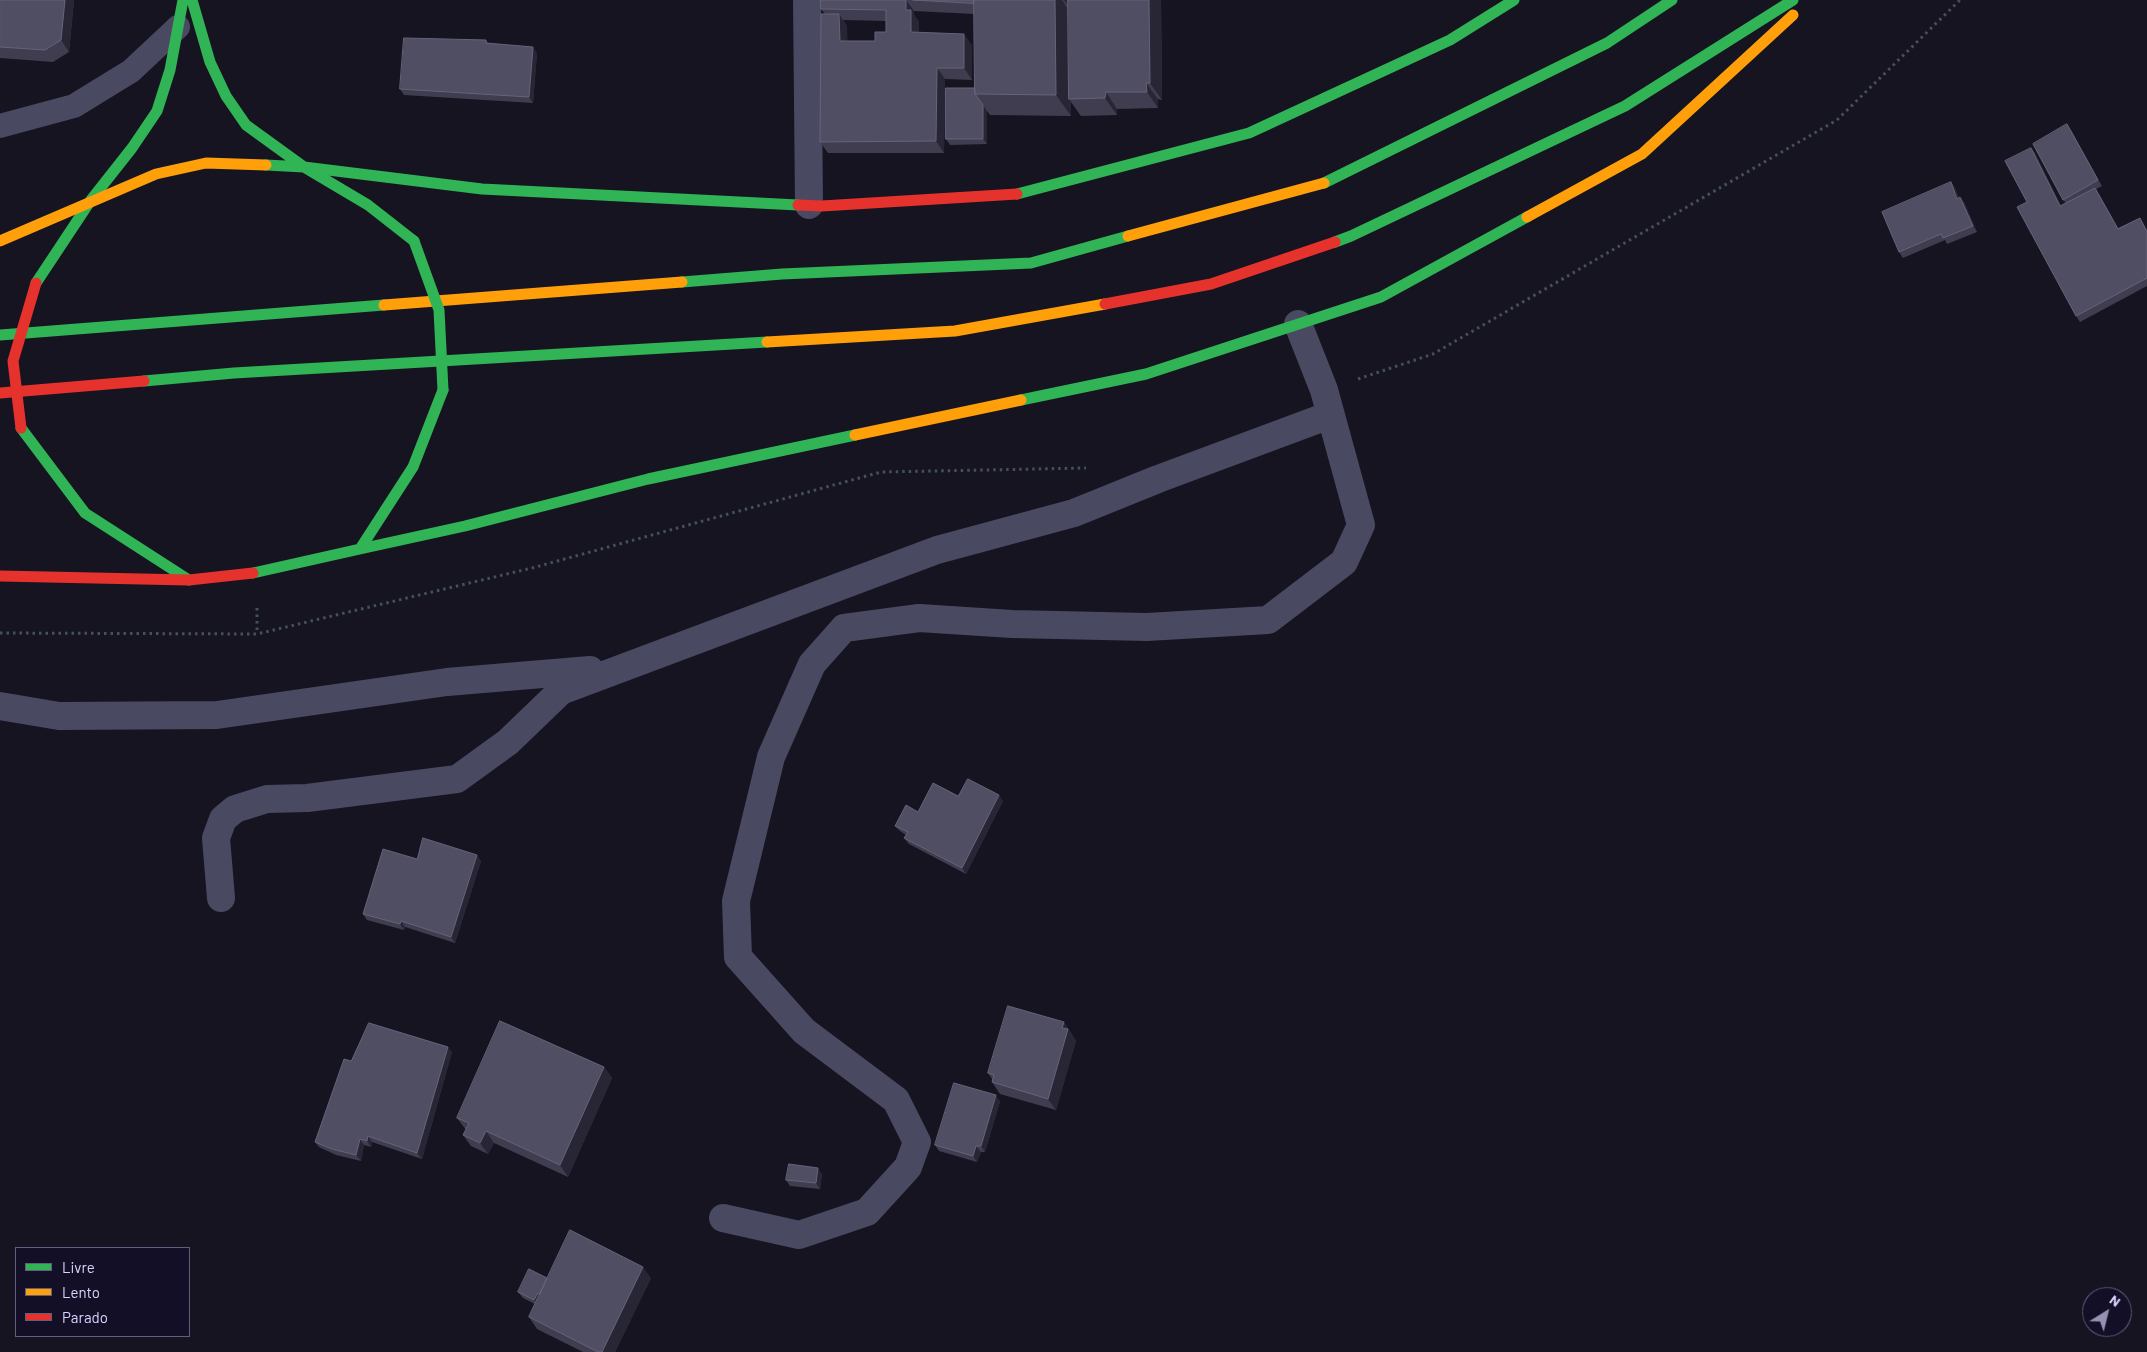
<!DOCTYPE html>
<style>
body{margin:0}
#map{position:relative;width:2147px;height:1352px;overflow:hidden;background:#161421;font-family:Barlow,sans-serif}
canvas{display:block}
.legend{position:absolute;left:15px;top:1247px;width:175px;height:90px;box-sizing:border-box;background:#130f26;border:1px solid #625e7d;margin:0;padding:6px 9px;list-style:none;font-size:15px;color:#d9d4ff}
.legend li{display:flex;align-items:center;gap:10px;height:25px}
.legend b{width:25px;border:1px solid #625e7d}
.north{position:absolute;left:2082px;top:1287px;width:50px;height:50px;box-sizing:border-box;background:#130f26;border:1px solid #625e7d;border-radius:50%;rotate:36deg;font-size:14px;font-weight:700;line-height:20px;text-align:center;color:#d9d4ff}
.north::after{content:'';display:block;margin:auto;width:18px;height:22px;background:#9591b1;clip-path:polygon(50% 0,100% 100%,50% 72%,0 100%)}
</style>
<div id="map">
<canvas width="2147" height="1352"></canvas>
<ul class="legend">
<li><b style="height:6px;background:#30b455"></b>Livre</li>
<li><b style="height:6px;background:#ff9f0a"></b>Lento</li>
<li><b style="height:6px;background:#e5322d"></b>Parado</li>
</ul>
<div class="north">N</div>
</div>
<script>
const g = document.querySelector('canvas').getContext('2d');
g.lineJoin = 'round';
function trace(path, color, width, dash) {
  g.strokeStyle = color;
  g.lineWidth = width;
  g.lineCap = dash ? 'butt' : 'round';
  g.setLineDash(dash || []);
  g.stroke(path);
}
function fillPath(path, color) {
  g.fillStyle = color;
  g.fill(path, 'evenodd');
}
const path = new Path2D(`
 M 1358,379 L 1433,354 L 1837,120 L 1960,0
 M 257,608 L 257,634
 M 0,633 L 257,634 L 532,568 L 881,472 L 1086,468`);
const lane = new Path2D(`
 M 0,126 L 74,106 L 131,71 L 178,27`);
const street = new Path2D(`
 M 807,0 L 809,205
 M 0,706 L 59,716 L 217,715 L 447,682 L 590,670
 M 221,898 L 216,838 L 223,819 L 235,809 L 267,799 L 307,798 L 457,779 L 508,742 L 561,691 L 937,550 L 1074,513 L 1158,479 L 1330,415
 M 723,1218 L 799,1235 L 867,1212 L 908,1167 L 917,1142 L 896,1100 L 804,1031 L 738,957 L 736,901 L 771,757 L 812,664 L 844,628 L 919,618 L 1012,624 L 1147,627 L 1268,620 L 1344,562 L 1361,525 L 1324,390 L 1298,324`);
const fast = new Path2D(`
 M 192,0 L 210,62 L 226,96 L 246,125 L 304,167 L 368,205 L 414,241
 M 266,165 L 304,167 L 482,189 L 798,205
 M 1324,183 L 1607,43 L 1672,0
 M 1017,194 L 1249,133 L 1450,40 L 1514,0
 M 1335,242 L 1351,236 L 1625,106 L 1793,0
 M 682,282 L 782,274 L 1031,263 L 1128,236
 M 36,283 L 91,200 L 132,148 L 157,111 L 170,70 L 183,0
 M 0,335 L 384,305
 M 144,381 L 234,373 L 767,342
 M 1021,400 L 1146,374 L 1381,297 L 1527,217
 M 21,428 L 85,513 L 189,580
 M 360,549 L 465,526 L 648,479 L 855,435
 M 253,573 L 360,549 L 413,467 L 443,390`);
const slow = new Path2D(`
 M 1527,217 L 1642,154 L 1793,15
 M 1128,236 L 1324,183
 M 0,241 L 156,174 L 206,163 L 266,165
 M 384,305 L 682,282
 M 767,342 L 955,331 L 1105,304
 M 855,435 L 1021,400`);
const jam = new Path2D(`
 M 798,205 L 822,206 L 1017,194
 M 1105,304 L 1211,284 L 1335,242
 M 0,393 L 144,381
 M 0,576 L 189,580 L 253,573`);
const fastBridge = new Path2D(`
 M 414,241 L 439,310 L 443,390`);
const jamBridge = new Path2D(`
 M 21,428 L 13,361 L 36,283`);
const wall = new Path2D(`
 M 0,0 L 74,0 L 69,52 L 53,62 L 0,58 Z
 M 821,0 L 1161,0 L 1162,100 L 1158,99 L 1158,108 L 1117,109 L 1117,115 L 1081,116 L 1071,102 L 1071,116 L 990,115 L 987,111 L 987,144 L 950,145 L 946,139 L 975,88 L 974,14 L 914,11 L 914,15 L 919,22 L 919,32 L 972,45 L 972,80 L 945,79 L 944,153 L 828,153 L 820,142 L 825,14 L 821,9 ZM 843,20 L 886,21 L 886,32 L 875,41 L 847,41 L 847,26 Z
 M 486,40 L 488,43 L 537,53 L 533,103 L 404,95 L 400,89 Z
 M 2071,130 L 2102,186 L 2096,189 L 2118,228 L 2140,218 L 2147,230 L 2147,286 L 2080,322 L 2076,316 L 2027,202 L 2031,148 L 2035,153 L 2061,206 L 2066,203 L 2063,200 Z
 M 1951,182 L 1955,188 L 1959,198 L 1964,202 L 1977,232 L 1947,244 L 1945,240 L 1903,258 L 1899,252 Z
 M 958,796 L 1003,801 L 966,874 L 909,844 L 904,838 L 906,835 L 900,831 L 895,826 L 918,812 Z
 M 417,859 L 481,861 L 455,943 L 405,927 L 404,930 L 367,920 L 363,914 Z
 M 1064,1022 L 1076,1041 L 1056,1110 L 1000,1094 L 992,1082 L 992,1079 L 988,1073 Z
 M 452,1052 L 422,1159 L 372,1142 L 371,1147 L 364,1145 L 361,1161 L 336,1155 L 319,1147 L 315,1142 L 351,1061 Z
 M 604,1067 L 612,1078 L 568,1177 L 494,1143 L 488,1154 L 471,1146 L 463,1135 L 466,1130 L 457,1118 Z
 M 1000,1101 L 985,1152 L 981,1152 L 977,1162 L 939,1151 L 935,1145 Z
 M 822,1174 L 820,1189 L 790,1186 L 786,1180 Z
 M 547,1278 L 651,1278 L 615,1352 L 583,1352 L 537,1329 L 529,1317 L 535,1304 L 523,1298 L 518,1292 Z`);
const shadedWall = new Path2D(`
 M 65,0 L 74,0 L 69,52 L 61,40 Z
 M 906,0 L 914,11 L 914,15 L 919,22 L 919,44 L 911,32 L 906,10 Z
 M 1055,0 L 1062,0 L 1070,12 L 1069,99 L 1071,102 L 1071,116 L 1056,95 Z
 M 1064,0 L 1068,0 L 1069,7 Z
 M 1149,0 L 1161,0 L 1162,100 L 1150,83 Z
 M 839,14 L 847,26 L 848,53 L 840,41 Z
 M 964,34 L 972,45 L 972,80 L 964,68 Z
 M 533,47 L 537,53 L 533,103 L 529,97 Z
 M 937,68 L 945,79 L 944,153 L 936,141 Z
 M 1146,83 L 1158,99 L 1158,108 L 1147,92 Z
 M 1106,92 L 1117,109 L 1117,115 L 1105,98 Z
 M 983,105 L 987,111 L 987,144 L 983,139 Z
 M 2067,124 L 2071,130 L 2102,186 L 2098,180 Z
 M 2031,148 L 2035,153 L 2064,212 L 2060,206 Z
 M 1951,182 L 1955,188 L 1961,204 L 1957,199 Z
 M 2095,188 L 2099,194 L 2122,235 L 2118,229 Z
 M 1960,197 L 1964,202 L 1977,232 L 1973,226 Z
 M 999,795 L 1003,801 L 966,874 L 962,868 Z
 M 477,855 L 481,861 L 455,943 L 451,937 Z
 M 401,921 L 405,927 L 404,930 L 400,924 Z
 M 1064,1022 L 1076,1041 L 1056,1110 L 1048,1099 Z
 M 448,1047 L 452,1052 L 422,1159 L 417,1153 Z
 M 604,1067 L 612,1078 L 568,1177 L 560,1165 Z
 M 996,1095 L 1000,1101 L 985,1152 L 981,1146 Z
 M 486,1131 L 494,1143 L 488,1154 L 480,1143 Z
 M 368,1136 L 372,1142 L 371,1147 L 367,1141 Z
 M 360,1139 L 364,1145 L 361,1161 L 356,1155 Z
 M 976,1146 L 981,1152 L 977,1162 L 973,1156 Z
 M 818,1168 L 822,1174 L 820,1189 L 816,1183 Z
 M 643,1267 L 651,1278 L 615,1352 L 602,1352 Z
 M 538,1293 L 542,1299 L 538,1306 L 534,1300 Z`);
const building = new Path2D(`
 M 0,0 L 65,0 L 61,40 L 45,50 L 0,47 Z
 M 821,0 L 906,0 L 906,10 L 911,10 L 911,32 L 964,34 L 964,68 L 937,68 L 936,141 L 820,142 L 821,14 L 839,14 L 840,41 L 875,41 L 875,32 L 886,32 L 886,10 L 821,9 Z
 M 913,0 L 974,0 L 974,3 Z
 M 974,0 L 1055,0 L 1056,95 L 975,94 Z
 M 1068,0 L 1149,0 L 1150,83 L 1146,83 L 1147,92 L 1106,92 L 1105,98 L 1069,99 Z
 M 404,38 L 486,40 L 486,43 L 533,47 L 529,97 L 400,89 Z
 M 946,88 L 975,88 L 975,94 L 983,105 L 983,139 L 946,139 Z
 M 2067,124 L 2098,180 L 2063,200 L 2033,144 Z
 M 2031,148 L 2060,206 L 2095,188 L 2118,229 L 2140,218 L 2147,232 L 2147,278 L 2076,316 L 2017,207 L 2027,202 L 2005,161 Z
 M 1951,182 L 1957,199 L 1960,197 L 1973,226 L 1943,238 L 1941,234 L 1899,252 L 1882,212 Z
 M 968,779 L 999,795 L 962,868 L 904,838 L 908,832 L 895,826 L 906,805 L 918,812 L 933,783 L 958,796 Z
 M 423,838 L 477,855 L 451,937 L 401,921 L 400,924 L 363,914 L 383,849 L 417,859 Z
 M 1008,1006 L 1064,1022 L 1062,1028 L 1068,1029 L 1048,1099 L 992,1082 L 994,1075 L 988,1073 Z
 M 500,1021 L 604,1067 L 560,1165 L 486,1131 L 480,1143 L 463,1135 L 469,1123 L 457,1118 Z
 M 369,1023 L 448,1047 L 417,1153 L 368,1136 L 367,1141 L 360,1139 L 356,1155 L 332,1149 L 315,1142 L 344,1059 L 351,1061 Z
 M 954,1083 L 996,1095 L 981,1146 L 976,1146 L 973,1156 L 935,1145 Z
 M 789,1164 L 818,1168 L 816,1183 L 786,1180 Z
 M 570,1230 L 643,1267 L 602,1352 L 598,1352 L 529,1317 Z
 M 529,1269 L 547,1278 L 540,1294 L 538,1293 L 534,1300 L 518,1292 Z`);
trace(path, '#44505f', 3, [2.5, 4]);
trace(lane, '#4a4962', 24);
trace(street, '#4a4962', 28);
trace(fast, '#30b455', 11);
trace(slow, '#ff9f0a', 11);
trace(jam, '#e5322d', 11);
trace(fastBridge, '#30b455', 11);
trace(jamBridge, '#e5322d', 11);
fillPath(wall, '#403d50');
fillPath(shadedWall, '#282635');
fillPath(building, '#504e63');
trace(building, '#66637b', 1);
</script>
